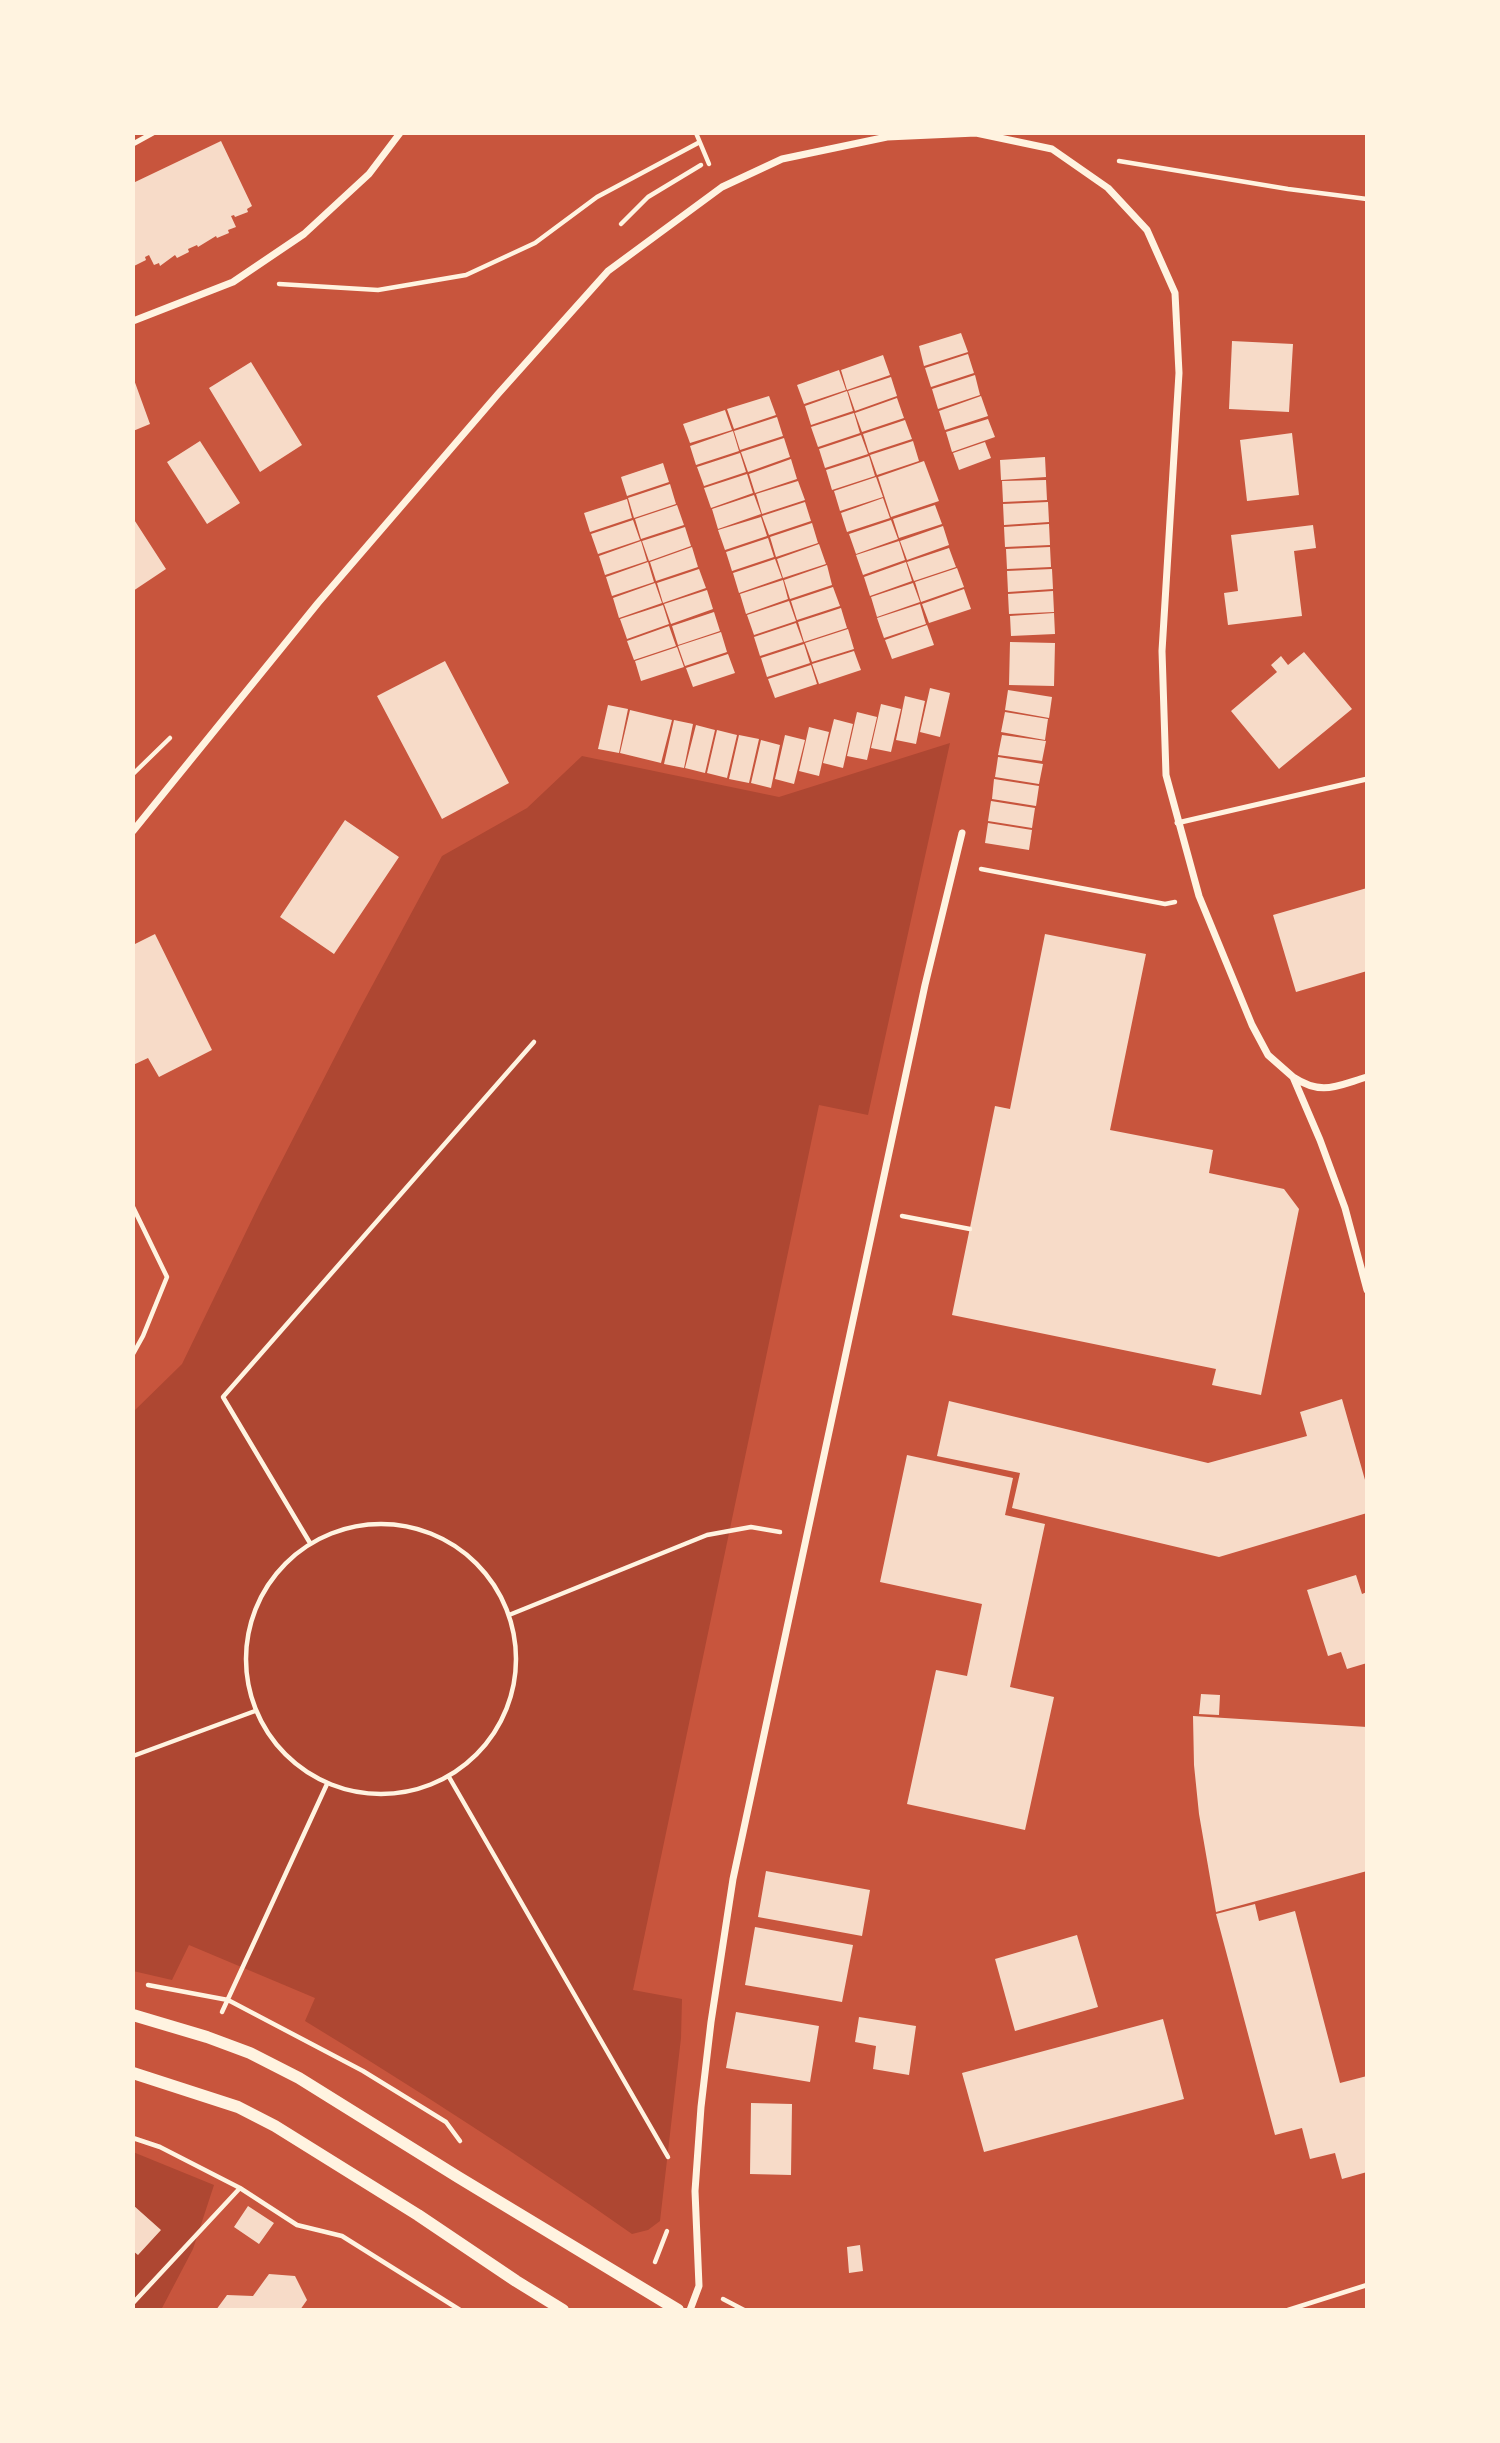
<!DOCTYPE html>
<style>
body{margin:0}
#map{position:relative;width:1500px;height:2443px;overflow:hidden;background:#c8553d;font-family:"DM Sans",sans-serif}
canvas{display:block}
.frame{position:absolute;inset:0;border:135px solid #fff3e0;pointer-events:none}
</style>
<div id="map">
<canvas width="1500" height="2443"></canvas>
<div class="frame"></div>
</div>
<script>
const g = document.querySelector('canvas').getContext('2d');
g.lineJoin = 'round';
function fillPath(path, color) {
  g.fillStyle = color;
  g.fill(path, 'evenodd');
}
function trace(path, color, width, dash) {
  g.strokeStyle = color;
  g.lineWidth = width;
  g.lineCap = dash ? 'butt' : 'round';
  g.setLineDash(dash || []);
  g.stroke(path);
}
const green = new Path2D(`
 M 950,743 L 868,1115 L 819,1105 L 633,1990 L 682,1999 L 681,2038 L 660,2221 L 648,2230 L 632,2234 C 525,2159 416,2089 305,2021 L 315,1998 L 189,1945 L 172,1980 L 133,1971 L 133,1412 L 182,1364 L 260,1203 L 359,1010 L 442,856 L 527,808 L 582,756 L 779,797 Z
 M 133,2152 L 214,2185 L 193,2249 L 161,2310 L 133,2310 Z`);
const building = new Path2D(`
 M 221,141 L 252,206 L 247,209 L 248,212 L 235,217 L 234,215 L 231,216 L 236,227 L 228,230 L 229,233 L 217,238 L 216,236 L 198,247 L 197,245 L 188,249 L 189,252 L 177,258 L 175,255 L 160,266 L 159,263 L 154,265 L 149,255 L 145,257 L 146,260 L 134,266 L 133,183 Z
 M 961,333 L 968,352 L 924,366 L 919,346 Z
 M 1232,341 L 1293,344 L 1289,412 L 1229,409 Z
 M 968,354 L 974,373 L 931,387 L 925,368 Z
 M 883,355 L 890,375 L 847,390 L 841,370 Z
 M 251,362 L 302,445 L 260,472 L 209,388 Z
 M 839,370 L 846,390 L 804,404 L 797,385 Z
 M 975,375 L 980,395 L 938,409 L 932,389 Z
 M 133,377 L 150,424 L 133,431 Z
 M 891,377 L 897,396 L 855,411 L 848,391 Z
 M 847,391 L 853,411 L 811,425 L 805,406 Z
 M 769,396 L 776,415 L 734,429 L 727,409 Z
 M 981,396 L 988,416 L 945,430 L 939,411 Z
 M 897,398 L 904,418 L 862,432 L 855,413 Z
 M 725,410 L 732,430 L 690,443 L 683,424 Z
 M 854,413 L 860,433 L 818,447 L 811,427 Z
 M 777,417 L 783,436 L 740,450 L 734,431 Z
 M 988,419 L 995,437 L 952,452 L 946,432 Z
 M 905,420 L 912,439 L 869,453 L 863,434 Z
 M 733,431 L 739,451 L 696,465 L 690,446 Z
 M 1292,433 L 1299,495 L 1247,501 L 1240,440 Z
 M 861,435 L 868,454 L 825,468 L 819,449 Z
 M 784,438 L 790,457 L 748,472 L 741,452 Z
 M 200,441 L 240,503 L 207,524 L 167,462 Z
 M 913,441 L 919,461 L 877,475 L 870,455 Z
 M 985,442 L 991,458 L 959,470 L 953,453 Z
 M 740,453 L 746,472 L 704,486 L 697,467 Z
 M 869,456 L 875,476 L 832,490 L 826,470 Z
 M 1045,457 L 1046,477 L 1001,480 L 1000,460 Z
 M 791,459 L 797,479 L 755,493 L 749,474 Z
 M 924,461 L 939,501 L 891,517 L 878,477 Z
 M 663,463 L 669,482 L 627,496 L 621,477 Z
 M 747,474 L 753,493 L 711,508 L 704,488 Z
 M 876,477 L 883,497 L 840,511 L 834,491 Z
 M 1046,480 L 1047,500 L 1003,502 L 1002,481 Z
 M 798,481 L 805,500 L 762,514 L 756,494 Z
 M 670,484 L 676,504 L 634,518 L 628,498 Z
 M 754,495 L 761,514 L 718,529 L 712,509 Z
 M 883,498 L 890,518 L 847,532 L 841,513 Z
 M 627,499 L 632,518 L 590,532 L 584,513 Z
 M 805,502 L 811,521 L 769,535 L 762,516 Z
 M 1048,502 L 1049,522 L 1004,525 L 1003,504 Z
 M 677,505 L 684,525 L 641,539 L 635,519 Z
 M 935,505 L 942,524 L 899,538 L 893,519 Z
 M 761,517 L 767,536 L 725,550 L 718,530 Z
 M 133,518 L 166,569 L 133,591 Z
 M 633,520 L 640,540 L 598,554 L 591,534 Z
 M 891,520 L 898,539 L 856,554 L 849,534 Z
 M 812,523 L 818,543 L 776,557 L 770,537 Z
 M 1049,524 L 1050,545 L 1005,547 L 1004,527 Z
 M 1313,525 L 1316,548 L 1294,551 L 1302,616 L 1228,625 L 1224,593 L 1238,591 L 1231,535 Z
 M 943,526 L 949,545 L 907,560 L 900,541 Z
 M 685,527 L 691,546 L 649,561 L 642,541 Z
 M 768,538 L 774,557 L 732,571 L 726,552 Z
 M 641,541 L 647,561 L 605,575 L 599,556 Z
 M 899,541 L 905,560 L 863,575 L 856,555 Z
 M 819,544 L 826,564 L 783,578 L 777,559 Z
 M 692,547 L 698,567 L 656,581 L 650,562 Z
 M 1050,547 L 1051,567 L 1007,569 L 1006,549 Z
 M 949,548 L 956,567 L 914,581 L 907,562 Z
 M 775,559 L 782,578 L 739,593 L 733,573 Z
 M 648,562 L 654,582 L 612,596 L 606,577 Z
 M 906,562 L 912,581 L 870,596 L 864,577 Z
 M 827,565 L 832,585 L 790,599 L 784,580 Z
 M 957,568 L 964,587 L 921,602 L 915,582 Z
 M 699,569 L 706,588 L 663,603 L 657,583 Z
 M 1052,569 L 1053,589 L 1008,592 L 1007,571 Z
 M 783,580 L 788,599 L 746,614 L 740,594 Z
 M 655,583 L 662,603 L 619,618 L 613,598 Z
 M 913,583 L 920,602 L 877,617 L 871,597 Z
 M 833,587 L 840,606 L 797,620 L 791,601 Z
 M 964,589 L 971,609 L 929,623 L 922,604 Z
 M 707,590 L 713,609 L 671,624 L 664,604 Z
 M 1053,591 L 1054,612 L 1009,614 L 1008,594 Z
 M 789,601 L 796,621 L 754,635 L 747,615 Z
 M 920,604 L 926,624 L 884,638 L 877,618 Z
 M 663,605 L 669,624 L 627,639 L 620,619 Z
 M 841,608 L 847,628 L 804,642 L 798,622 Z
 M 714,612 L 720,631 L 678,645 L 672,626 Z
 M 1054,613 L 1055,634 L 1011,636 L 1010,616 Z
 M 796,623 L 803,642 L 760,656 L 754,637 Z
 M 927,625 L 934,645 L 892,659 L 885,640 Z
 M 669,626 L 676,646 L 634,660 L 627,641 Z
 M 848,629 L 854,649 L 812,662 L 805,643 Z
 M 721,632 L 727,652 L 685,666 L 678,646 Z
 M 1010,642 L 1055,643 L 1054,686 L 1009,685 Z
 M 804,644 L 810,663 L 767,677 L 761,658 Z
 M 677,647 L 684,667 L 641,681 L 635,661 Z
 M 854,651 L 861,670 L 819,684 L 812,664 Z
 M 1304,652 L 1352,709 L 1279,769 L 1231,711 L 1277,672 L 1271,665 L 1281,656 L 1288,665 Z
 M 728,654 L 735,673 L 693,687 L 686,668 Z
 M 445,661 L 509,783 L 442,819 L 377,696 Z
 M 811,665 L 817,684 L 775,698 L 768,679 Z
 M 930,688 L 950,693 L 940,737 L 920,732 Z
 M 1008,690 L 1052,697 L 1049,718 L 1005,710 Z
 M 905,696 L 925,701 L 916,744 L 896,740 Z
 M 881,704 L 901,709 L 891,752 L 871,748 Z
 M 608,705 L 628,709 L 619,753 L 598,749 Z
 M 630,710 L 672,720 L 661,763 L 620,753 Z
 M 857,712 L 877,717 L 867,760 L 847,756 Z
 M 1005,712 L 1048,719 L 1045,740 L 1001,732 Z
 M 834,719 L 853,724 L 843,768 L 823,763 Z
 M 674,720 L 693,724 L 684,768 L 664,764 Z
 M 696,725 L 715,730 L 705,773 L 685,768 Z
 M 809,727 L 829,732 L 819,776 L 799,771 Z
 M 717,730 L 737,735 L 727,778 L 707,773 Z
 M 739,735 L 759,739 L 749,783 L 729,779 Z
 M 785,735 L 805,740 L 794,784 L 775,779 Z
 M 1002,735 L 1046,741 L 1042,761 L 998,755 Z
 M 761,740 L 780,745 L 771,788 L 751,783 Z
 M 998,757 L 1043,764 L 1039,784 L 995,777 Z
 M 994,779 L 1039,786 L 1036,806 L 992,799 Z
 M 991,801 L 1035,808 L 1032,828 L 988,821 Z
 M 345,820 L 399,857 L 334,954 L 280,917 Z
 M 988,823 L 1032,830 L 1029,850 L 985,843 Z
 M 1367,888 L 1367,971 L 1296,992 L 1273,915 Z
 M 155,934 L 212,1050 L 159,1077 L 148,1058 L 133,1065 L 133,945 Z
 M 1045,934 L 1146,954 L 1110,1130 L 1213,1150 L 1209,1173 L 1284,1189 L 1299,1209 L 1261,1395 L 1212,1385 L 1216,1369 L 952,1315 L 995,1106 L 1010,1109 Z
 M 1342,1399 L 1367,1487 L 1367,1513 L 1219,1557 L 1012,1508 L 1020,1473 L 937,1456 L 949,1401 L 1208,1463 L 1307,1436 L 1300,1412 Z
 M 907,1455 L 1013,1478 L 1005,1515 L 1045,1524 L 1010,1687 L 1054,1697 L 1025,1830 L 907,1804 L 936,1670 L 967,1676 L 982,1604 L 880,1582 Z
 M 1356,1575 L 1362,1594 L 1367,1592 L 1367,1663 L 1347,1669 L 1341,1652 L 1328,1656 L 1307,1590 Z
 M 1201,1694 L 1220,1695 L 1219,1715 L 1199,1714 Z
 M 1193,1716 L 1367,1727 L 1367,1871 L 1216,1912 L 1199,1814 L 1194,1765 Z
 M 766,1871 L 870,1890 L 862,1936 L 758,1917 Z
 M 1255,1904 L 1259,1921 L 1295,1911 L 1340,2083 L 1367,2076 L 1367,2172 L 1342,2179 L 1335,2153 L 1310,2159 L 1302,2128 L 1275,2135 L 1216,1914 Z
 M 755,1927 L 853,1945 L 842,2002 L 745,1985 Z
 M 1077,1935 L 1098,2007 L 1015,2031 L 995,1959 Z
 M 736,2012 L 819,2026 L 810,2082 L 726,2068 Z
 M 859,2017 L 916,2026 L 909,2075 L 873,2069 L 876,2046 L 855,2042 Z
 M 1163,2019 L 1184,2099 L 984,2152 L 962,2073 Z
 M 751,2103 L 792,2104 L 791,2175 L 750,2174 Z
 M 133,2205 L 161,2230 L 138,2255 L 133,2251 Z
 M 248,2206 L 274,2223 L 259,2244 L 234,2227 Z
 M 860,2245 L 863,2271 L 849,2273 L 847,2247 Z
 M 269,2274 L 295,2276 L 307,2300 L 300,2310 L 216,2310 L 227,2295 L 253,2296 Z`);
const path = new Path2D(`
 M 696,133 L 709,164
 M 1119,161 L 1288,189 L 1367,199
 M 621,224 L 648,197 L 701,165
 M 279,284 L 378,290 L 466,275 L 535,243 L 597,197 L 698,143
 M 133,774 L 170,738
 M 981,869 L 1165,904 L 1175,902
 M 133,1207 L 167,1277 L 143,1336 L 133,1354
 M 902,1216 L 970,1229
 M246 1659a135 135 0 1 1 270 0a135 135 0 1 1-270 0Z
 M 310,1543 L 223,1397 L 534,1042
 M 509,1615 L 707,1535 L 751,1527 L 780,1532
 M 133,1756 L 255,1711
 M 449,1777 L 668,2157
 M 148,1985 L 228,2000 L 363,2071 L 446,2122 L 460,2141
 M 222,2012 L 327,1784
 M 133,2138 L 160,2147 L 240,2188 L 297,2225 L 342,2236 L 460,2310
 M 655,2262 L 667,2231
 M 723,2299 L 744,2310
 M 133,2303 L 240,2188
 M 1288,2310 L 1367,2285`);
const service = new Path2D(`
 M 133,144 L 153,133
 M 1177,823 L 1367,779`);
const minor = new Path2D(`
 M 133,321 L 233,282 L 304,234 L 369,174 L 400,133
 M 133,831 L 318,603 L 498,394 L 608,271 L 722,187 L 782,159 L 887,137 L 976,133 L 1052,149 L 1108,188 L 1147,230 L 1175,293 L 1179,373 L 1162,651 L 1166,775 L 1199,896 L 1252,1025 L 1268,1055 L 1293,1077 L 1320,1140 L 1345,1208 L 1367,1290
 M 1293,1077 C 1322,1096 1336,1086 1367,1077
 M 690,2310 L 699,2286 L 695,2191 L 701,2107 L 711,2022 L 733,1879 L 925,985 L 962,833`);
const tertiary = new Path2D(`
 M 133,2015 L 207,2037 L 250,2053 L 299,2078 L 458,2177 L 678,2310
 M 133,2073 L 238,2107 L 275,2126 L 418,2215 L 516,2281 L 563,2310`);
fillPath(green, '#ae4732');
fillPath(building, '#f7dbc8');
trace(path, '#fff3e0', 4.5);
trace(service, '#fff3e0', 5);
trace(minor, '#fff3e0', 7);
trace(tertiary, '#fff3e0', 12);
</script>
